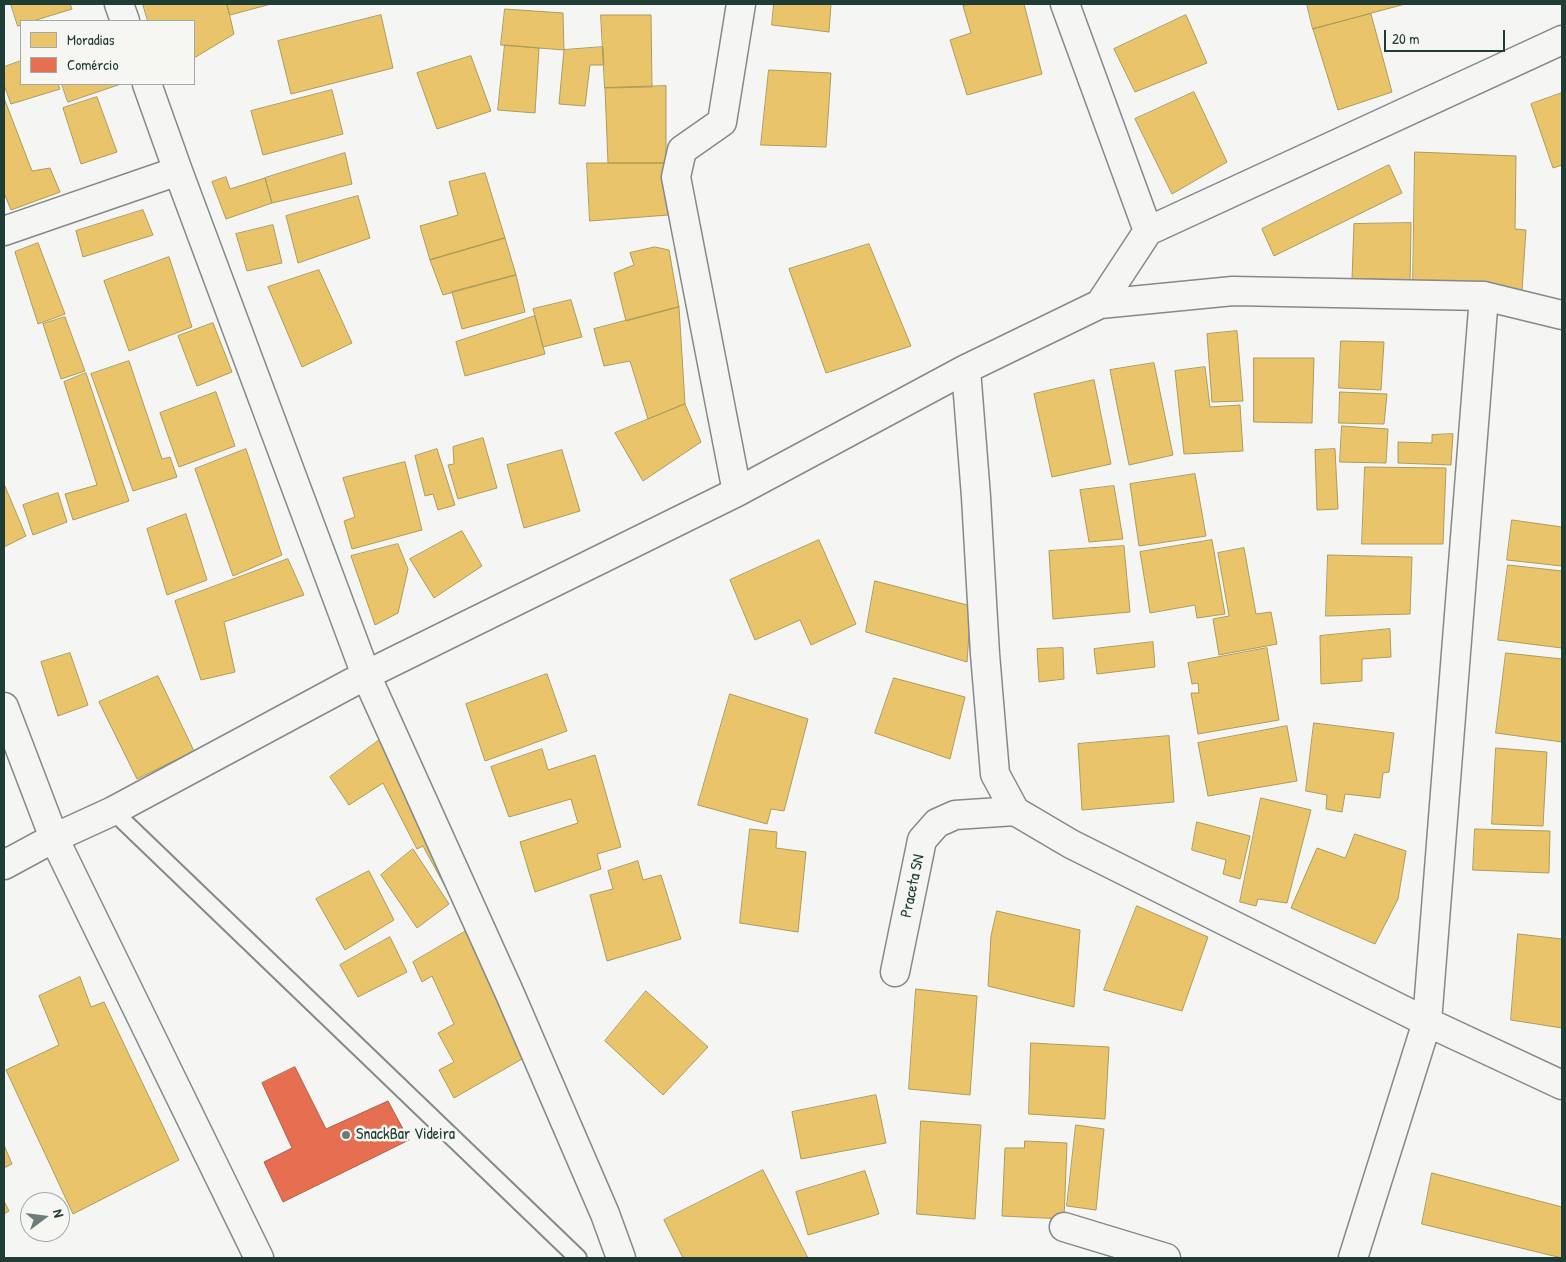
<!DOCTYPE html>
<meta charset="utf-8">
<style>
body{margin:0}
#map{position:relative;width:1566px;height:1262px;overflow:hidden;background:#f5f5f3;font-family:"Patrick Hand",sans-serif}
canvas{display:block}
.frame{position:absolute;inset:0;border:5px solid #1f3d34;pointer-events:none}
.legend{position:absolute;left:20px;top:20px;width:175px;height:65px;box-sizing:border-box;background:#f6f6f2;border:1px solid #a0aca6;margin:0;padding:6px 9px;list-style:none;font-size:15px;color:#1f3d34}
.legend li{display:flex;align-items:center;gap:10px;height:25px}
.legend b{width:25px;border:1px solid #a0aca6}
.north{position:absolute;left:20px;top:1192px;width:50px;height:50px;box-sizing:border-box;background:#f6f6f2;border:1px solid #a0aca6;border-radius:50%;rotate:75deg;font-size:14px;font-weight:700;line-height:20px;text-align:center;color:#1f3d34}
.north::after{content:'';display:block;margin:auto;width:18px;height:22px;background:#6a7d77;clip-path:polygon(50% 0,100% 100%,50% 72%,0 100%)}
.scale{position:absolute;left:1384px;top:30px;width:121px;height:22px;box-sizing:border-box;border:2px solid #1f3d34;border-top:0;padding-left:6px;font-size:15px;line-height:18px;white-space:nowrap;color:#1f3d34;-webkit-text-stroke:4px #f6f6f2;paint-order:stroke}
</style>
<div id="map">
<canvas width="1566" height="1262"></canvas>
<div class="frame"></div>
<ul class="legend">
<li><b style="height:14px;background:#e9c46a"></b>Moradias</li>
<li><b style="height:14px;background:#e76f51"></b>Comércio</li>
</ul>
<div class="north">N</div>
<div class="scale">20 m</div>
</div>
<script>
const g = document.querySelector('canvas').getContext('2d');
g.lineJoin = 'round';
function fillPath(path, color) {
  g.fillStyle = color;
  g.fill(path, 'evenodd');
}
function trace(path, color, width, dash) {
  g.strokeStyle = color;
  g.lineWidth = width;
  g.lineCap = dash ? 'butt' : 'round';
  g.setLineDash(dash || []);
  g.stroke(path);
}
function write(font, color, halo, rows, align = 'center') {
  g.font = font + ' "Patrick Hand",sans-serif';
  g.lineWidth = 5;
  g.setLineDash([]);
  g.textBaseline = 'middle';
  g.strokeStyle = halo;
  g.fillStyle = color;
  for (const [text, x, y, turn = 0] of rows) {
    g.save();
    g.translate(x, y);
    g.rotate((+turn || 0) * Math.PI / 180);
    g.textAlign = isNaN(turn) ? turn : align;
    if (halo) g.strokeText(text, 0, 0);
    g.fillText(text, 0, 0);
    g.restore();
  }
}
const homes = new Path2D(`
 M 11,4 L 70,4 L 72,9 L 33,21 L 21,21 L 21,25 L 18,26 Z
 M 143,4 L 227,4 L 234,34 L 194,58 L 194,21 L 148,21 Z
 M 227,4 L 271,4 L 230,15 Z
 M 774,4 L 831,4 L 829,32 L 772,25 Z
 M 972,4 L 1024,4 L 1042,74 L 967,95 L 950,40 L 971,33 L 963,6 Z
 M 1307,4 L 1405,4 L 1313,29 Z
 M 505,9 L 563,13 L 564,50 L 501,45 Z
 M 1371,14 L 1392,92 L 1338,110 L 1313,29 Z
 M 381,15 L 393,68 L 291,94 L 278,41 Z
 M 601,15 L 651,15 L 652,87 L 605,88 Z
 M 1186,15 L 1207,63 L 1135,92 L 1114,49 Z
 M 505,45 L 539,48 L 535,113 L 498,110 Z
 M 603,47 L 604,65 L 590,65 L 585,106 L 559,104 L 564,50 Z
 M 471,56 L 491,111 L 437,129 L 417,73 Z
 M 21,61 L 21,84 L 58,84 L 60,89 L 11,104 L 4,85 L 4,67 Z
 M 769,70 L 831,73 L 826,147 L 761,145 Z
 M 62,84 L 121,84 L 68,102 Z
 M 666,86 L 666,163 L 608,163 L 605,88 Z
 M 332,90 L 343,134 L 263,155 L 251,111 Z
 M 1194,92 L 1227,162 L 1172,194 L 1135,119 Z
 M 1562,93 L 1562,165 L 1553,168 L 1531,104 Z
 M 97,97 L 117,152 L 81,164 L 63,108 Z
 M 4,98 L 32,171 L 50,168 L 60,192 L 11,210 L 4,193 Z
 M 1415,152 L 1516,156 L 1515,229 L 1526,230 L 1522,290 L 1413,286 Z
 M 345,153 L 352,184 L 272,203 L 265,178 Z
 M 587,163 L 666,163 L 668,215 L 590,221 Z
 M 1389,165 L 1402,193 L 1274,256 L 1262,229 Z
 M 485,173 L 505,238 L 430,260 L 420,226 L 458,215 L 449,182 Z
 M 226,177 L 230,189 L 265,178 L 272,203 L 226,219 L 212,182 Z
 M 358,196 L 370,238 L 298,263 L 286,216 Z
 M 143,210 L 153,235 L 83,257 L 76,231 Z
 M 1411,223 L 1410,286 L 1384,286 L 1385,279 L 1352,279 L 1354,224 Z
 M 273,225 L 282,263 L 247,271 L 236,234 Z
 M 505,238 L 516,275 L 443,295 L 430,260 Z
 M 38,243 L 65,314 L 38,324 L 15,252 Z
 M 869,244 L 911,346 L 826,373 L 789,269 Z
 M 655,247 L 669,250 L 679,307 L 626,321 L 614,273 L 634,265 L 630,253 Z
 M 169,257 L 192,327 L 129,351 L 104,281 Z
 M 319,270 L 352,343 L 302,367 L 268,287 Z
 M 516,275 L 525,312 L 462,329 L 452,292 Z
 M 571,300 L 582,337 L 543,347 L 533,309 Z
 M 679,307 L 685,404 L 648,419 L 630,361 L 604,366 L 594,329 Z
 M 535,316 L 545,354 L 465,376 L 456,342 Z
 M 65,317 L 85,371 L 61,379 L 43,324 Z
 M 213,323 L 232,372 L 197,386 L 178,336 Z
 M 1237,331 L 1243,401 L 1212,402 L 1207,334 Z
 M 1341,341 L 1384,342 L 1381,390 L 1339,388 Z
 M 1254,358 L 1314,358 L 1312,423 L 1254,422 Z
 M 129,361 L 162,459 L 170,457 L 177,477 L 133,491 L 91,374 Z
 M 1154,363 L 1173,455 L 1129,465 L 1110,370 Z
 M 1205,367 L 1210,407 L 1240,405 L 1243,451 L 1184,454 L 1175,371 Z
 M 86,373 L 129,501 L 73,520 L 65,494 L 97,485 L 64,382 Z
 M 1094,380 L 1111,464 L 1052,477 L 1034,394 Z
 M 216,392 L 235,446 L 179,467 L 160,413 Z
 M 1340,392 L 1387,394 L 1384,424 L 1339,423 Z
 M 685,404 L 701,442 L 643,481 L 615,433 Z
 M 1342,426 L 1388,429 L 1386,463 L 1340,462 Z
 M 1453,434 L 1451,465 L 1398,463 L 1398,442 L 1432,443 L 1432,435 Z
 M 483,438 L 497,488 L 458,499 L 448,465 L 454,464 L 453,447 Z
 M 246,449 L 282,555 L 233,576 L 195,469 Z
 M 437,449 L 455,505 L 438,510 L 433,494 L 425,496 L 415,456 Z
 M 1335,449 L 1338,509 L 1317,510 L 1315,450 Z
 M 562,450 L 580,511 L 524,528 L 507,465 Z
 M 405,462 L 422,530 L 352,549 L 344,521 L 355,517 L 343,478 Z
 M 1365,467 L 1446,468 L 1443,544 L 1362,544 Z
 M 1195,474 L 1206,536 L 1139,546 L 1130,484 Z
 M 4,484 L 26,536 L 4,547 Z
 M 1114,486 L 1123,539 L 1089,542 L 1080,490 Z
 M 58,493 L 67,522 L 33,535 L 23,505 Z
 M 186,514 L 207,580 L 167,595 L 147,529 Z
 M 1512,520 L 1562,527 L 1562,566 L 1507,560 Z
 M 462,531 L 482,566 L 434,598 L 410,559 Z
 M 819,540 L 856,624 L 811,645 L 800,620 L 755,640 L 730,580 Z
 M 1212,540 L 1225,614 L 1197,618 L 1195,605 L 1150,613 L 1140,552 Z
 M 398,544 L 408,569 L 398,613 L 375,625 L 351,556 Z
 M 1124,546 L 1130,612 L 1053,619 L 1049,551 Z
 M 1244,548 L 1256,614 L 1271,612 L 1277,644 L 1219,655 L 1213,619 L 1229,616 L 1218,553 Z
 M 1328,555 L 1412,557 L 1410,614 L 1326,616 Z
 M 288,559 L 304,595 L 224,622 L 235,672 L 201,680 L 175,601 Z
 M 1508,565 L 1562,571 L 1562,648 L 1498,640 Z
 M 875,581 L 971,606 L 967,662 L 866,632 Z
 M 1390,629 L 1391,657 L 1362,659 L 1362,681 L 1321,684 L 1320,636 Z
 M 1153,642 L 1155,667 L 1097,674 L 1094,649 Z
 M 1063,648 L 1064,679 L 1039,682 L 1037,649 Z
 M 1267,648 L 1279,720 L 1198,734 L 1191,693 L 1199,693 L 1198,683 L 1192,684 L 1188,663 Z
 M 70,653 L 88,705 L 58,716 L 41,662 Z
 M 1506,653 L 1562,659 L 1562,742 L 1496,733 Z
 M 547,674 L 567,731 L 485,761 L 466,704 Z
 M 158,676 L 194,751 L 137,779 L 99,702 Z
 M 894,678 L 965,697 L 950,759 L 875,733 Z
 M 730,694 L 808,719 L 784,811 L 771,809 L 767,824 L 698,805 Z
 M 1314,723 L 1394,733 L 1389,772 L 1383,773 L 1380,798 L 1345,794 L 1342,812 L 1326,809 L 1327,795 L 1306,791 Z
 M 1287,726 L 1297,781 L 1208,796 L 1198,743 Z
 M 1169,736 L 1174,802 L 1082,810 L 1078,744 Z
 M 382,738 L 456,883 L 447,890 L 423,846 L 417,849 L 383,783 L 349,805 L 330,777 Z
 M 1496,748 L 1547,752 L 1543,826 L 1492,824 Z
 M 542,749 L 548,770 L 595,755 L 621,847 L 597,854 L 601,869 L 535,892 L 520,842 L 578,823 L 571,799 L 509,817 L 491,767 Z
 M 1261,798 L 1311,810 L 1287,903 L 1258,899 L 1256,906 L 1240,902 Z
 M 1197,822 L 1250,836 L 1240,879 L 1223,874 L 1226,860 L 1192,850 Z
 M 750,829 L 777,832 L 776,848 L 806,852 L 798,932 L 740,923 Z
 M 1475,829 L 1550,831 L 1549,873 L 1473,870 Z
 M 1355,834 L 1406,851 L 1398,899 L 1375,944 L 1291,908 L 1317,848 L 1345,858 Z
 M 413,849 L 449,904 L 417,928 L 381,875 Z
 M 638,861 L 643,880 L 661,875 L 681,939 L 607,961 L 590,895 L 613,889 L 608,871 Z
 M 369,871 L 394,920 L 345,950 L 316,899 Z
 M 1137,906 L 1208,937 L 1182,1011 L 1104,990 Z
 M 997,911 L 1080,930 L 1074,1007 L 988,986 L 991,936 Z
 M 473,927 L 529,1055 L 454,1098 L 439,1070 L 454,1062 L 438,1033 L 454,1024 L 432,976 L 422,982 L 413,962 Z
 M 1518,934 L 1562,939 L 1562,1028 L 1511,1020 Z
 M 390,937 L 407,972 L 358,997 L 340,965 Z
 M 80,977 L 91,1007 L 104,1002 L 179,1160 L 73,1214 L 6,1070 L 59,1045 L 39,996 Z
 M 916,989 L 977,996 L 970,1095 L 909,1089 Z
 M 646,991 L 708,1047 L 663,1095 L 605,1041 Z
 M 1031,1043 L 1109,1047 L 1105,1119 L 1029,1114 Z
 M 876,1095 L 886,1143 L 801,1159 L 792,1112 Z
 M 921,1121 L 981,1125 L 975,1219 L 917,1214 Z
 M 1076,1125 L 1104,1129 L 1096,1210 L 1067,1206 Z
 M 1025,1141 L 1067,1143 L 1064,1219 L 1002,1216 L 1005,1148 L 1024,1148 Z
 M 4,1145 L 12,1164 L 4,1168 Z
 M 763,1170 L 808,1258 L 683,1258 L 664,1220 Z
 M 865,1171 L 879,1214 L 808,1235 L 796,1192 Z
 M 1432,1173 L 1562,1207 L 1562,1258 L 1422,1224 Z
 M 4,1201 L 9,1211 L 4,1214 Z`);
const shops = new Path2D(`
 M 295,1067 L 326,1129 L 388,1101 L 409,1140 L 283,1202 L 264,1162 L 292,1148 L 262,1083 Z`);
const lane = new Path2D(`
 M 113,811 L 578,1258`);
const street = new Path2D(`
 M 119,4 L 125,21
 M 1065,4 L 1148,231
 M 147,84 L 178,171 L 366,675 L 510,994 L 605,1214 L 621,1258
 M 4,231 L 178,171
 M 1100,304 L 1148,231 L 1562,40
 M 966,369 L 976,497 L 985,654 L 995,774 L 1015,811 L 1071,844 L 1427,1022 L 1562,1085
 M 737,492 L 676,177 L 682,150 L 722,122 L 741,4
 M 4,707 L 54,838 L 259,1258
 M 4,865 L 54,838 L 113,811 L 366,675 L 737,492 L 966,369 L 1100,304 L 1233,291 L 1484,296 L 1562,315
 M 895,972 L 922,840 L 937,823 L 955,815 L 1015,811
 M 1064,1227 L 1166,1258
 M 1353,1258 L 1427,1022 L 1484,296`);
const markers = [
 [346,1135,5,"#6a7d77"]
];
const streetNames = [
 ["Praceta SN",913,886,-78]
];
const poiNames = [
 ["SnackBar Videira",356,1135]
];
fillPath(homes, '#e9c46a');
trace(homes, '#ac9c5a', 1);
fillPath(shops, '#e76f51');
trace(shops, '#ab6048', 1);
trace(lane, '#858a88', 20);
trace(street, '#858a88', 31);
trace(lane, '#f5f5f3', 16);
trace(street, '#f5f5f3', 28);
for (const [x, y, r, color] of markers) {
  const dot = new Path2D();
  dot.arc(x, y, r, 0, 2 * Math.PI);
  g.fillStyle = color;
  g.fill(dot);
  trace(dot, '#f6f6f2', 2);
}
write('16px', '#1f3d34', '#f6f6f2', streetNames);
write('16px', '#1f3d34', '#f6f6f2', poiNames, 'left');
</script>
